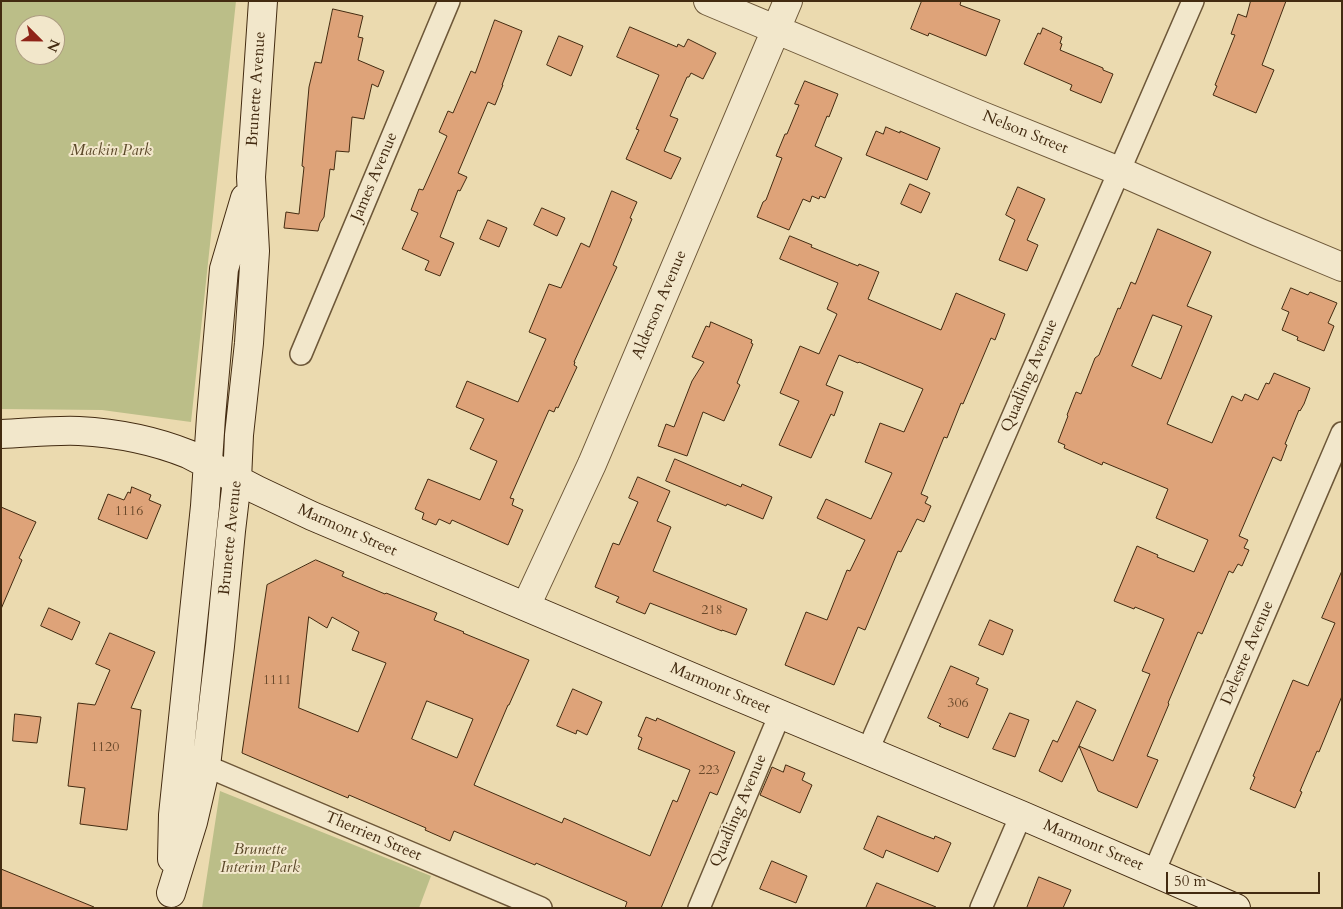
<!DOCTYPE html>
<style>
body{margin:0}
#map{position:relative;width:1343px;height:909px;overflow:hidden;background:#ebdaaf;font-family:Cardo,serif}
canvas{display:block}
.frame{position:absolute;inset:0;border:2px solid #432b11;pointer-events:none}
.north{position:absolute;left:15px;top:15px;width:50px;height:50px;box-sizing:border-box;background:#f2e7cb;border:1px solid #ac9c81;border-radius:50%;rotate:113deg;font-size:14px;font-weight:700;line-height:20px;text-align:center;color:#432b11}
.north::after{content:'';display:block;margin:auto;width:18px;height:22px;background:#8f2418;clip-path:polygon(50% 0,100% 100%,50% 72%,0 100%)}
.scale{position:absolute;left:1166px;top:872px;width:154px;height:22px;box-sizing:border-box;border:2px solid #432b11;border-top:0;padding-left:6px;font-size:15px;line-height:18px;white-space:nowrap;color:#432b11;-webkit-text-stroke:4px #f2e7cb;paint-order:stroke}
</style>
<div id="map">
<canvas width="1343" height="909"></canvas>
<div class="frame"></div>
<div class="north">N</div>
<div class="scale">50 m</div>
</div>
<script>
const g = document.querySelector('canvas').getContext('2d');
g.lineJoin = 'round';
function fillPath(path, color) {
  g.fillStyle = color;
  g.fill(path, 'evenodd');
}
function trace(path, color, width, dash) {
  g.strokeStyle = color;
  g.lineWidth = width;
  g.lineCap = dash ? 'butt' : 'round';
  g.setLineDash(dash || []);
  g.stroke(path);
}
function write(font, color, halo, rows, align = 'center') {
  g.font = font + ' Cardo,serif';
  g.lineWidth = 4;
  g.setLineDash([]);
  g.textBaseline = 'middle';
  g.strokeStyle = halo;
  g.fillStyle = color;
  for (const [text, x, y, turn = 0] of rows) {
    g.save();
    g.translate(x, y);
    g.rotate((+turn || 0) * Math.PI / 180);
    g.textAlign = isNaN(turn) ? turn : align;
    if (halo) g.strokeText(text, 0, 0);
    g.fillText(text, 0, 0);
    g.restore();
  }
}
const green = new Path2D(`
 M 1,1 L 236,1 L 191,422 L 102,410 L 1,409 ZM 25,25 L 55,25 L 55,55 L 25,55 Z
 M 220,791 L 431,876 L 419,908 L 202,908 Z`);
const building = new Path2D(`
 M 922,1 L 961,1 L 960,5 L 1000,20 L 986,56 L 929,33 L 928,36 L 911,29 Z
 M 1251,1 L 1286,1 L 1262,65 L 1274,70 L 1256,113 L 1213,95 L 1217,86 L 1215,85 L 1235,35 L 1231,34 L 1238,14 L 1246,17 Z
 M 333,9 L 363,16 L 358,37 L 363,38 L 358,60 L 384,71 L 378,87 L 372,84 L 364,119 L 352,117 L 349,152 L 336,151 L 334,170 L 330,169 L 324,217 L 320,223 L 318,231 L 284,228 L 286,212 L 299,214 L 304,167 L 302,166 L 309,87 L 315,62 L 321,63 Z
 M 495,20 L 522,31 L 502,85 L 503,85 L 495,105 L 488,102 L 458,173 L 467,177 L 460,191 L 458,190 L 440,237 L 454,243 L 440,276 L 425,270 L 429,261 L 402,249 L 418,213 L 411,210 L 419,189 L 423,190 L 447,136 L 439,132 L 448,111 L 453,113 L 471,71 L 475,73 Z
 M 630,27 L 677,47 L 678,44 L 684,47 L 688,39 L 716,53 L 703,79 L 691,73 L 689,77 L 687,77 L 670,116 L 678,119 L 664,151 L 681,158 L 671,179 L 626,159 L 639,130 L 636,129 L 659,75 L 617,57 Z
 M 1043,28 L 1062,37 L 1060,43 L 1062,44 L 1060,50 L 1103,68 L 1103,70 L 1113,74 L 1101,103 L 1070,90 L 1072,85 L 1024,64 L 1038,33 L 1040,34 Z
 M 559,36 L 583,46 L 571,76 L 547,65 Z
 M 805,81 L 838,94 L 829,117 L 827,116 L 815,146 L 842,158 L 825,198 L 820,196 L 819,199 L 812,196 L 810,202 L 803,199 L 789,230 L 757,217 L 763,202 L 766,200 L 782,158 L 776,156 L 785,134 L 787,134 L 799,105 L 795,104 Z
 M 886,127 L 900,133 L 900,131 L 940,148 L 927,180 L 866,155 L 876,131 L 883,134 Z
 M 910,184 L 930,193 L 921,213 L 901,204 Z
 M 1018,187 L 1045,199 L 1027,240 L 1038,245 L 1027,271 L 999,260 L 1015,220 L 1006,215 Z
 M 612,191 L 637,202 L 630,218 L 632,219 L 613,265 L 617,267 L 574,362 L 575,362 L 574,365 L 577,367 L 558,408 L 556,407 L 554,412 L 549,410 L 510,498 L 514,499 L 512,505 L 523,510 L 508,545 L 452,520 L 450,524 L 439,519 L 436,525 L 422,519 L 424,513 L 415,509 L 428,479 L 480,500 L 497,461 L 470,449 L 484,419 L 456,407 L 467,381 L 518,402 L 546,339 L 529,332 L 549,284 L 561,288 L 581,243 L 589,247 Z
 M 542,208 L 565,218 L 557,236 L 534,225 Z
 M 488,220 L 507,228 L 499,247 L 480,239 Z
 M 1158,229 L 1211,252 L 1187,306 L 1212,316 L 1167,424 L 1212,443 L 1232,396 L 1242,401 L 1245,394 L 1258,400 L 1266,383 L 1269,384 L 1274,373 L 1310,388 L 1304,404 L 1300,411 L 1299,410 L 1285,444 L 1287,445 L 1281,461 L 1273,457 L 1239,536 L 1248,540 L 1244,548 L 1249,550 L 1242,566 L 1238,564 L 1233,573 L 1229,571 L 1202,634 L 1198,632 L 1168,703 L 1169,704 L 1147,756 L 1158,760 L 1137,808 L 1098,791 L 1079,746 L 1113,761 L 1150,674 L 1142,671 L 1164,619 L 1135,607 L 1134,609 L 1114,601 L 1137,546 L 1158,555 L 1157,557 L 1194,572 L 1208,540 L 1156,518 L 1168,489 L 1103,462 L 1102,465 L 1064,448 L 1065,445 L 1058,442 L 1068,416 L 1067,415 L 1076,392 L 1081,394 L 1095,358 L 1099,355 L 1118,308 L 1120,309 L 1131,282 L 1135,284 ZM 1153,315 L 1182,326 L 1161,379 L 1132,366 Z
 M 790,236 L 812,245 L 811,247 L 858,266 L 859,264 L 879,272 L 868,299 L 941,330 L 956,293 L 1005,314 L 995,340 L 991,338 L 963,404 L 961,403 L 947,438 L 944,437 L 921,494 L 928,497 L 925,503 L 931,506 L 924,522 L 917,519 L 901,552 L 898,551 L 865,630 L 858,627 L 834,685 L 785,665 L 806,612 L 827,620 L 847,570 L 850,571 L 865,540 L 817,518 L 826,499 L 871,519 L 892,473 L 865,462 L 880,423 L 904,432 L 923,389 L 859,362 L 858,363 L 839,355 L 826,385 L 843,392 L 834,416 L 831,414 L 811,458 L 779,445 L 799,401 L 780,393 L 800,346 L 819,354 L 837,314 L 827,309 L 838,283 L 780,259 Z
 M 1291,288 L 1308,295 L 1310,292 L 1337,303 L 1328,323 L 1334,326 L 1324,351 L 1297,340 L 1298,337 L 1282,330 L 1289,312 L 1282,309 Z
 M 711,322 L 752,340 L 751,343 L 753,344 L 737,383 L 740,385 L 724,421 L 703,412 L 687,456 L 658,446 L 666,424 L 674,427 L 692,381 L 704,362 L 692,357 L 706,326 L 709,327 Z
 M 675,459 L 741,487 L 742,484 L 772,497 L 763,519 L 727,504 L 726,506 L 666,481 Z
 M 638,477 L 670,491 L 657,521 L 671,527 L 653,571 L 747,609 L 736,635 L 722,630 L 722,631 L 650,603 L 645,614 L 616,602 L 619,597 L 595,587 L 613,543 L 619,545 L 638,502 L 629,498 Z
 M 132,487 L 151,495 L 149,500 L 161,505 L 147,539 L 98,519 L 108,494 L 124,500 L 128,492 L 130,493 Z
 M 1,507 L 36,522 L 19,558 L 22,560 L 1,609 Z
 M 316,560 L 344,572 L 342,576 L 385,594 L 386,593 L 437,613 L 434,620 L 464,632 L 463,633 L 529,660 L 509,705 L 508,705 L 474,785 L 562,823 L 564,818 L 650,856 L 673,800 L 677,802 L 690,770 L 638,749 L 642,738 L 638,736 L 646,717 L 656,721 L 657,718 L 735,752 L 717,795 L 710,792 L 661,908 L 625,908 L 627,902 L 536,863 L 535,865 L 454,831 L 450,841 L 425,830 L 426,828 L 349,795 L 348,798 L 242,753 L 267,585 ZM 309,617 L 327,628 L 332,617 L 359,632 L 352,650 L 386,663 L 358,732 L 299,708 ZM 427,701 L 473,719 L 457,758 L 412,739 Z
 M 1342,571 L 1342,696 L 1319,752 L 1317,751 L 1300,791 L 1302,792 L 1295,808 L 1250,789 L 1255,777 L 1253,776 L 1293,680 L 1308,686 L 1335,623 L 1322,618 Z
 M 49,608 L 80,622 L 72,640 L 41,626 Z
 M 990,620 L 1013,630 L 1003,655 L 979,645 Z
 M 110,633 L 155,652 L 131,708 L 141,710 L 127,830 L 80,824 L 85,788 L 68,786 L 78,703 L 95,705 L 110,670 L 96,664 Z
 M 951,666 L 979,678 L 976,684 L 988,689 L 968,738 L 939,726 L 941,724 L 928,718 Z
 M 573,689 L 602,702 L 587,735 L 577,730 L 576,734 L 557,726 Z
 M 1077,701 L 1096,710 L 1062,782 L 1039,771 L 1053,740 L 1057,742 Z
 M 1010,713 L 1029,720 L 1015,757 L 993,749 Z
 M 15,714 L 41,717 L 37,743 L 13,741 Z
 M 786,765 L 805,773 L 802,780 L 812,785 L 800,813 L 760,795 L 772,767 L 783,772 Z
 M 878,816 L 921,834 L 934,839 L 935,836 L 951,843 L 938,872 L 886,850 L 883,858 L 864,849 Z
 M 772,861 L 807,876 L 796,903 L 760,889 Z
 M 1,869 L 94,907 L 94,908 L 1,908 Z
 M 1039,877 L 1071,890 L 1063,908 L 1027,908 Z
 M 877,883 L 936,907 L 936,908 L 866,908 Z`);
const minor = new Path2D(`
 M 301,354 L 449,1
 M 868,750 L 1193,1
 M 206,766 L 541,908
 M 1154,872 L 1342,433
 M 699,908 L 780,714
 M 981,908 L 1021,815`);
const tertiary = new Path2D(`
 M 708,1 L 975,113 L 1119,171 L 1258,232 L 1342,267
 M 526,606 L 592,464 L 788,1`);
const secondary = new Path2D(`
 M 1,434 C 27,433 53,430 79,431 C 116,433 153,440 188,454 L 257,490 L 312,516 L 727,692 L 1021,815 L 1236,908
 M 172,859 L 173,815 L 205,506 L 211,417 L 224,269 L 245,198
 M 171,893 L 193,822 L 206,766 L 220,646 L 231,531 L 237,480 L 239,435 L 249,343 L 255,251 L 251,177 L 263,1`);
const numberNames = [
 ["1116",129,512],
 ["218",712,611],
 ["1111",277,681],
 ["306",958,704],
 ["1120",105,748],
 ["223",709,771]
];
const streetNames = [
 ["Brunette Avenue",257,89,-86],
 ["Nelson Street",1025,133,22],
 ["James Avenue",375,177,-67],
 ["Alderson Avenue",660,305,-67],
 ["Quadling Avenue",1030,376,-67],
 ["Marmont Street",347,531,24],
 ["Brunette Avenue",231,538,-84],
 ["Delestre Avenue",1248,653,-67],
 ["Marmont Street",720,689,23],
 ["Quadling Avenue",739,811,-67],
 ["Therrien Street",373,837,23],
 ["Marmont Street",1093,846,23]
];
const parkNames = [
 ["Mackin Park",111,151],
 ["Brunette",260,850],
 ["Interim Park",260,868]
];
fillPath(green, '#bbbe88');
fillPath(building, '#dea379');
trace(building, '#432b11', 1);
trace(minor, '#6d5738', 24);
trace(tertiary, '#6d5738', 30);
trace(secondary, '#432b11', 30);
trace(minor, '#f2e7cb', 21);
trace(tertiary, '#f2e7cb', 28);
trace(secondary, '#f2e7cb', 28);
write('14px', '#6a492b', null, numberNames);
write('16px', '#432b11', '#f2e7cb', streetNames);
write('italic 16px', '#5b4829', '#f2e7cb', parkNames);
</script>
